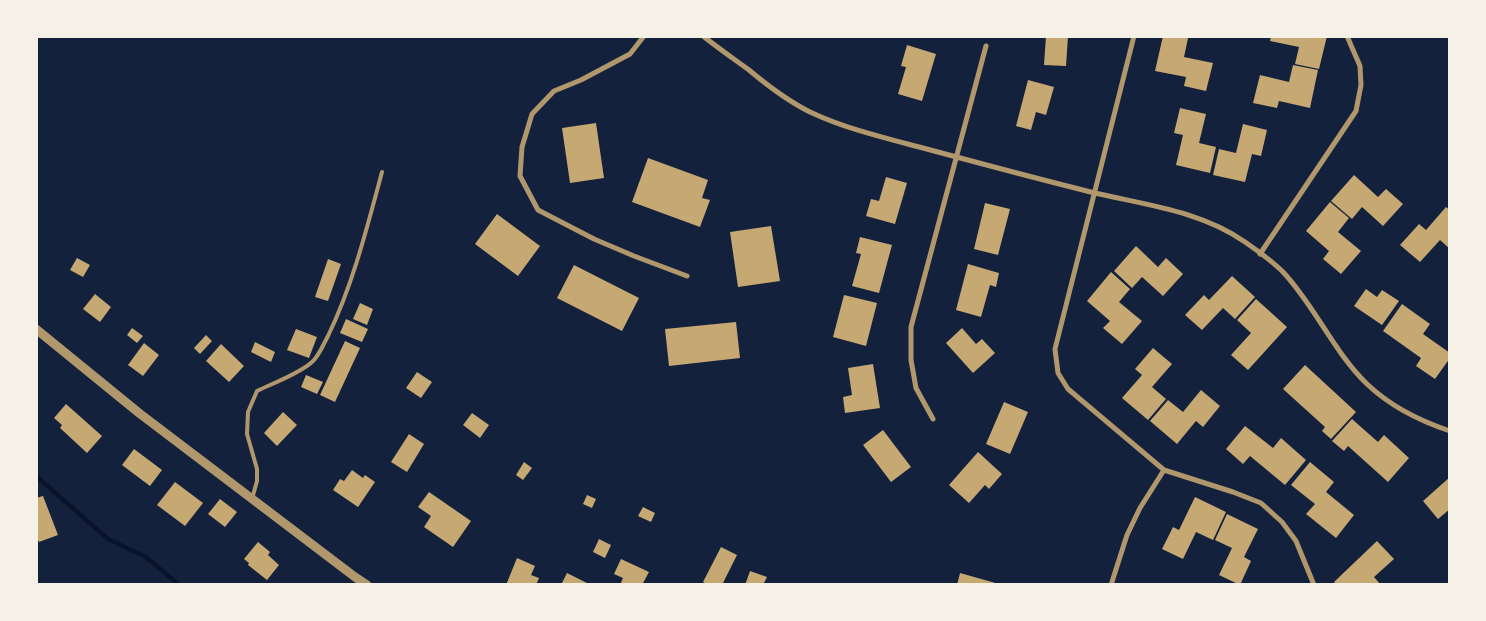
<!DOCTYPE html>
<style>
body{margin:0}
#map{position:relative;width:1486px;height:621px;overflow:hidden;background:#14213d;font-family:Helvetica,sans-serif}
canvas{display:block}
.frame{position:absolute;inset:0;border:38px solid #f6f1e7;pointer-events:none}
</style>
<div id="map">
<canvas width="1486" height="621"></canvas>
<div class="frame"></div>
</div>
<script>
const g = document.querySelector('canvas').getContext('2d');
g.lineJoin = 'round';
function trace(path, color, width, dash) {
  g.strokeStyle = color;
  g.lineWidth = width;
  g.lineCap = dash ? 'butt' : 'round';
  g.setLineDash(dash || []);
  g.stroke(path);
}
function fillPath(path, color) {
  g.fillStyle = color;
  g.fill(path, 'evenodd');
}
const stream = new Path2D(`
 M 36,476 L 108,539 L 146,557 L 179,585`);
const building = new Path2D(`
 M 1046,36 L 1068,36 L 1066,66 L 1044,65 Z
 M 1163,36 L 1179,36 L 1188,38 L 1184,57 L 1213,63 L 1206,91 L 1184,86 L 1186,77 L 1155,71 Z
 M 1271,36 L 1327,36 L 1319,69 L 1295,64 L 1299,47 L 1270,41 Z
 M 907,45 L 936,54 L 922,101 L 898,94 L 906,67 L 901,66 Z
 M 1293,65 L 1318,70 L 1310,108 L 1279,101 L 1277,108 L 1253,103 L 1260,75 L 1289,82 Z
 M 1028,80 L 1054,87 L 1046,115 L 1036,112 L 1031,130 L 1016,126 Z
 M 1180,108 L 1206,114 L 1199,143 L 1216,147 L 1210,173 L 1176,165 L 1183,135 L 1174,133 Z
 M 596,123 L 604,178 L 570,183 L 562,128 Z
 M 1243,124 L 1267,130 L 1261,156 L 1252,154 L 1245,182 L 1213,175 L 1219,149 L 1236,153 Z
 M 648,158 L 708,180 L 702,198 L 710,200 L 700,227 L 632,202 Z
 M 1354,175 L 1378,197 L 1386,189 L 1403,204 L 1383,226 L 1362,207 L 1352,219 L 1331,201 Z
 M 886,177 L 907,183 L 895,224 L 866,216 L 871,199 L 879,201 Z
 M 1330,202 L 1349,218 L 1338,232 L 1361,251 L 1341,274 L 1323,259 L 1329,251 L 1306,231 Z
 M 985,203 L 1010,209 L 998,255 L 974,249 Z
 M 1446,207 L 1450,210 L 1450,249 L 1440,240 L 1420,262 L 1400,245 L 1419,224 L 1426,230 Z
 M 497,214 L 540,246 L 518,276 L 475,244 Z
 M 771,226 L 780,281 L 738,287 L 730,232 Z
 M 860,237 L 892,245 L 879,293 L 852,286 L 861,254 L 856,253 Z
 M 1136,246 L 1158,267 L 1166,258 L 1183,274 L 1163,296 L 1142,277 L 1132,288 L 1114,271 Z
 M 77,258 L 90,265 L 83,277 L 70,270 Z
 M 328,259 L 341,264 L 328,301 L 315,297 Z
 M 968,264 L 999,273 L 996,287 L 990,285 L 981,317 L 956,310 Z
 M 574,265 L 639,298 L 622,331 L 557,298 Z
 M 1111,272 L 1130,289 L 1119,302 L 1142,321 L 1122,344 L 1103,328 L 1110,321 L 1087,301 Z
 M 1232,276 L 1255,297 L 1235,319 L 1223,308 L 1202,330 L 1185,315 L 1204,295 L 1209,300 Z
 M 1366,289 L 1377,297 L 1382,290 L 1399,301 L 1382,325 L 1354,306 Z
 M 95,294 L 111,307 L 100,322 L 83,309 Z
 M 844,295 L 877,303 L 866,346 L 833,337 Z
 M 1256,299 L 1287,327 L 1248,370 L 1231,355 L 1251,333 L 1237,320 Z
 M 360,303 L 373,309 L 367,325 L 353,319 Z
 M 1402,304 L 1430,324 L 1423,334 L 1450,353 L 1450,358 L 1435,379 L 1416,366 L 1421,358 L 1383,331 Z
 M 346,319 L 368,329 L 362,342 L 340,333 Z
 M 736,322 L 740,358 L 669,366 L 665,329 Z
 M 132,328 L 143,336 L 137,343 L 127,335 Z
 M 962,328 L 976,344 L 982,339 L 995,353 L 973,373 L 946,343 Z
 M 296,329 L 317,337 L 309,358 L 287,350 Z
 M 206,335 L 212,341 L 200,354 L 194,348 Z
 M 345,341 L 360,348 L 335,402 L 320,395 Z
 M 255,342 L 275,352 L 271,362 L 251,352 Z
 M 144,343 L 159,355 L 143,376 L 128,365 Z
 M 221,344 L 244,366 L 229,382 L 206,361 Z
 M 1153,348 L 1172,364 L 1152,387 L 1166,399 L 1148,420 L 1122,398 L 1142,375 L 1135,369 Z
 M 873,364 L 880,408 L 845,413 L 843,397 L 852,395 L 848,368 Z
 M 1305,365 L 1356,412 L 1331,439 L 1322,431 L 1325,427 L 1283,389 Z
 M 417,372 L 432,382 L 421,398 L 406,388 Z
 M 306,375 L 323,382 L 317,394 L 301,387 Z
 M 1201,390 L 1220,406 L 1203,427 L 1196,421 L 1177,444 L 1150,421 L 1168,400 L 1183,412 Z
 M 1004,402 L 1028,412 L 1010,454 L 986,444 Z
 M 66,404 L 102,436 L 87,453 L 60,428 L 62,425 L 54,418 Z
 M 283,412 L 297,425 L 277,446 L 264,433 Z
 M 472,413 L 489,425 L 480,438 L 463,425 Z
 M 1352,419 L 1378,442 L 1384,435 L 1409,458 L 1388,482 L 1348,446 L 1344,451 L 1332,441 Z
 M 1245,426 L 1273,448 L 1281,438 L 1306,460 L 1285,485 L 1250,456 L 1243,464 L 1226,449 Z
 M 883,430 L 911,467 L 891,482 L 863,445 Z
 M 409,434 L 424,444 L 407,472 L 391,462 Z
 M 134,449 L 162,470 L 150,486 L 122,465 Z
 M 978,452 L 1002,474 L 989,489 L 985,485 L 969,503 L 949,485 Z
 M 524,462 L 532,468 L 523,480 L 516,475 Z
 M 1310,462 L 1334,482 L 1326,492 L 1354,515 L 1336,538 L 1306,514 L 1315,504 L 1291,485 Z
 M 352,470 L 363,478 L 365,475 L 375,482 L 358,507 L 333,490 L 340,479 L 344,481 Z
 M 1450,477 L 1450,509 L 1438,519 L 1423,501 Z
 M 175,482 L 203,503 L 185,526 L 157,505 Z
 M 429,492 L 471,521 L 453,547 L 424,527 L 431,516 L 418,507 Z
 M 587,495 L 596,499 L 592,508 L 583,504 Z
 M 43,496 L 58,535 L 39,542 L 36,535 L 36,498 Z
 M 1195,497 L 1226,512 L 1213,540 L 1196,532 L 1183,559 L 1162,549 L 1173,527 L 1179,530 Z
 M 220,499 L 237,512 L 225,527 L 208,514 Z
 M 643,507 L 655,513 L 651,522 L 638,516 Z
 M 1227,514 L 1258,529 L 1244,557 L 1251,561 L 1240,585 L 1219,575 L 1232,548 L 1215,540 Z
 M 599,539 L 611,545 L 605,558 L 593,552 Z
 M 1377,541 L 1394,559 L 1374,577 L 1381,585 L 1337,585 L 1334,582 Z
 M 258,542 L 270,552 L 268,555 L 279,565 L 267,580 L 248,565 L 249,563 L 244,559 Z
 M 721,547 L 737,555 L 722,585 L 708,585 L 703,582 Z
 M 517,558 L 535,566 L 531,575 L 539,578 L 536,585 L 506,585 Z
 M 621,559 L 649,572 L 642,585 L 620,585 L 623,578 L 614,574 Z
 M 750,571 L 767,577 L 763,585 L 745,585 Z
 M 567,573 L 591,585 L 561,585 Z
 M 960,573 L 999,584 L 999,585 L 957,585 Z`);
const service = new Path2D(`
 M 252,499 L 257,481 L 257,469 L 247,434 L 248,412 L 257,391 C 273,383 299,374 312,362 C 319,356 323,345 328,336 C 353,284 367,228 382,172`);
const minor = new Path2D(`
 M 644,36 L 630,54 L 581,80 L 554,91 L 532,114 L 522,147 L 520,176 L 538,210 L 594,239 L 634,256 L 687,276
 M 703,36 C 718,48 734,59 749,70 C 768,86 788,101 810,112 C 846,129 885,138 923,148 C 975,162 1027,176 1079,189 C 1135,204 1197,208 1245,242 C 1258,251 1272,261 1283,272 C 1315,306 1333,351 1367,384 C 1390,406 1420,421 1450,431
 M 1134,36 L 1055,349 L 1058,373 L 1068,389 L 1164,470 L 1233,492 L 1261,503 L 1282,522 L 1296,541 L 1314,585
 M 1260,254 L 1356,111 L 1361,85 L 1360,66 L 1347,36
 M 933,419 L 916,388 L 911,360 L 911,327 L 986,46
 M 1111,585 L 1127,535 L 1140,508 L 1164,470`);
const tertiary = new Path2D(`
 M 36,329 L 139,413 L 355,577 L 367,585`);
trace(stream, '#0b132b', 4.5);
fillPath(building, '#c6a872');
trace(service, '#b1986c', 4);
trace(minor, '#b1986c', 5);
trace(tertiary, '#b1986c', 9);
</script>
